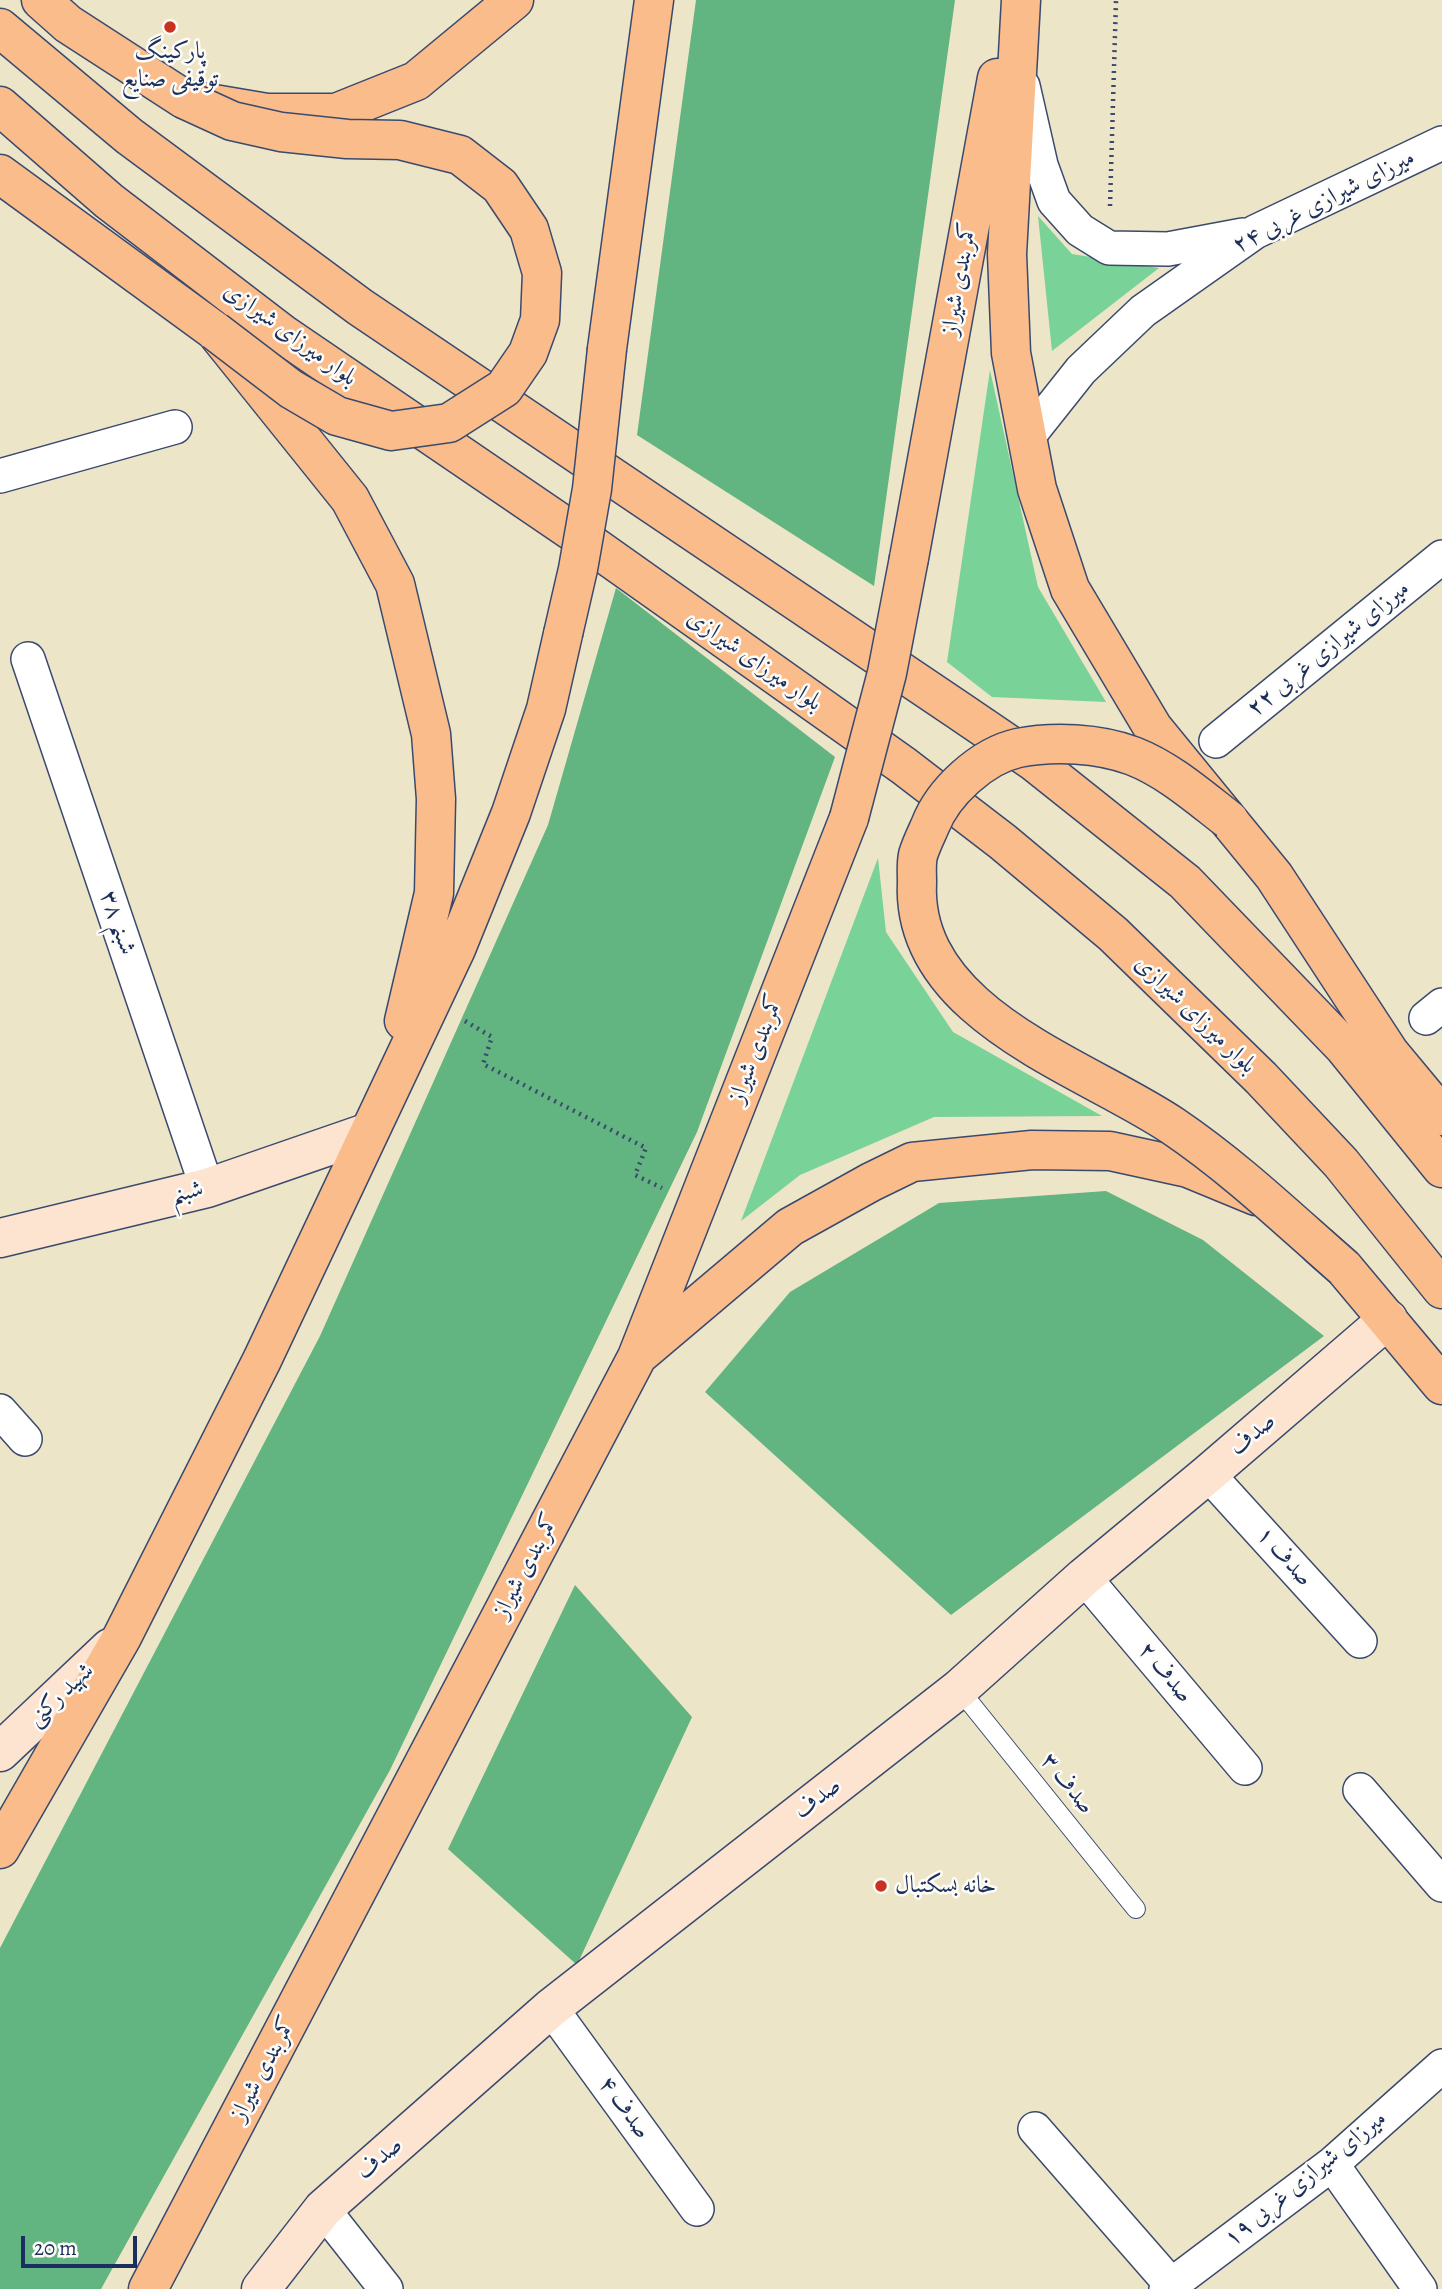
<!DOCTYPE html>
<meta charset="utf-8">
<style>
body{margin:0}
#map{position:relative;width:1442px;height:2289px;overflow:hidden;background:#ede5c8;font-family:Alegreya,serif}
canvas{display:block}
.scale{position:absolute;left:21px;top:2236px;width:116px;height:32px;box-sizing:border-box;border:4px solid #1b2f5e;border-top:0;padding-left:9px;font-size:21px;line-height:24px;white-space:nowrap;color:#1b2f5e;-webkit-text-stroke:5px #fdfcf7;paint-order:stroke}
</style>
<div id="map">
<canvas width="1442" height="2289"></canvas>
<div class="scale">20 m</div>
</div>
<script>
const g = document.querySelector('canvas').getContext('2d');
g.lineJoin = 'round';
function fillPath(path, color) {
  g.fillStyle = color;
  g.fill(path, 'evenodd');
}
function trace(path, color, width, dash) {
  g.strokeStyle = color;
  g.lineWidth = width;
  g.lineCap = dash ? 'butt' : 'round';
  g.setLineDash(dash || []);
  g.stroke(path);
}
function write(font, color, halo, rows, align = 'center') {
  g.font = font + ' Alegreya,Amiri,serif';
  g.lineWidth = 5;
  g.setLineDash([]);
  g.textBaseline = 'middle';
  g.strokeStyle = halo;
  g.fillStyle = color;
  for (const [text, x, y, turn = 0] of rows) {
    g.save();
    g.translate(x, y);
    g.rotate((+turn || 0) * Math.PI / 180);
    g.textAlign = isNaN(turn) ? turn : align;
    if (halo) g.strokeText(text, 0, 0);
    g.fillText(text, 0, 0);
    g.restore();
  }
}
const green = new Path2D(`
 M 1038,216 L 1072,254 L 1159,268 L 1052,351 Z
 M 990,370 L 1038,587 L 1106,702 L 992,697 L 947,662 Z
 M 878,858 L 886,932 L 953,1032 L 1102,1116 L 934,1117 L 800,1175 L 741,1221 Z`);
const forest = new Path2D(`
 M 696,0 L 955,0 L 874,586 L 637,435 Z
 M 616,588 L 835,757 L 697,1132 L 390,1770 L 101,2289 L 0,2289 L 0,1948 L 320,1336 L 548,825 Z
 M 1106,1191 L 1203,1240 L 1324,1336 L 951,1615 L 705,1392 L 790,1292 L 939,1203 Z
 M 575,1585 L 692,1717 L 577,1965 L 448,1849 Z`);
const path = new Path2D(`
 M 1110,206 L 1116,0
 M 465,1021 L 492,1037 L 483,1064 L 646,1148 L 635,1175 L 662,1188`);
const lane = new Path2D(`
 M 959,1689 L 1136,1909`);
const street = new Path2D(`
 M 1023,86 L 1041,165 L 1054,201 L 1080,230 L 1109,248 L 1168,249 L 1243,235
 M 1027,438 L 1081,370 L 1143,311 L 1255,232 L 1442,143
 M 0,476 L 175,427
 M 28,659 L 207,1188
 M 1216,741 L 1442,557
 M 1426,1018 L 1442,1005
 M 0,1411 L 25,1439
 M 1208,1474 L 1360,1641
 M 1084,1577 L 1245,1768
 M 1360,1790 L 1442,1885
 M 551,2008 L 697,2209
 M 1035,2129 L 1175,2289
 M 1332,2164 L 1420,2289
 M 323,2209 L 386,2289
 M 1166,2289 L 1332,2164 L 1442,2066`);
const secondary = new Path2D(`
 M 0,1238 L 207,1188 L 369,1132
 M 0,1752 L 110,1648
 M 261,2289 L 323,2209 L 551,2008 L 959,1689 L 1084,1577 L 1208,1474 L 1388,1319`);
const primary = new Path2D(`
 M 0,28 L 129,136 L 360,307 L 958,710 L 1033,761 L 1185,882 L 1344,1047 L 1442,1168
 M 0,106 L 109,201 L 284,335 L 585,540 L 904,766 L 1003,842 L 1113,934 L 1261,1078 L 1341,1163 L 1442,1289`);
const highway = new Path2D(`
 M 41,0 L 68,24 L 184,99 L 267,113 L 336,113 L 416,81 L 514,0
 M 1021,0 L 1007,254 L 1011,353 L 1037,489 L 1070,589 L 1153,728 L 1274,876 L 1389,1052 L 1442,1116
 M 0,174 L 215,331 L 350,499 L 395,584 L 431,734 L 436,799 L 434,893 L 404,1021
 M 607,349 L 654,0
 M 909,558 L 997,78
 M 1319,1246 L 1344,1268 L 1442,1385
 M 641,1353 L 790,1227 L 871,1182 L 912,1162 L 1032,1150 L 1110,1151 L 1188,1168 L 1256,1196
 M 0,1849 L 122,1637 L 262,1360 L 456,949 L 511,813 L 546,709 L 563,634
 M 148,2289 L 637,1357 L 849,818`);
const primaryBridge = new Path2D(`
 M 184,99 L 232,121 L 281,132 L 347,139 L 400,140 L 460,155 L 500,186 L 529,229 L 542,273 L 540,320 L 528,353 L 504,388 L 449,423 L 391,431 L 337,416 L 291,389 L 215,331
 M 1229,820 C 1199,797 1169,770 1133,756 C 1099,743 1053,741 1018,748 C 982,756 943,792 930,826 C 926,835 921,845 918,855 C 916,864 917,873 917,882 C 910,1014 1084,1066 1173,1126 C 1235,1168 1288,1219 1344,1268`);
const highwayBridge = new Path2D(`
 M 563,634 L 578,569 L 592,489 L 607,349
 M 849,818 L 887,673 L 909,558`);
const markers = [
 [170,27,7,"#c8321e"],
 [881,1886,7,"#c8321e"]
];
const poiNames = [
 ["پارکینگ",170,52],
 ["توقیفی صنایع",170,80],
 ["خانه بسکتبال",895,1886,"left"]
];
const streetNames = [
 ["۲۴ میرزای شیرازی غربی",1324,202,-27],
 ["کمربندی شیراز",960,279,-80],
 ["بلوار میرزای شیرازی",290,335,36],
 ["۲۲ میرزای شیرازی غربی",1329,649,-39],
 ["بلوار میرزای شیرازی",754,661,35],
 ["شبنم ۳۸",117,923,71],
 ["بلوار میرزای شیرازی",1195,1015,44],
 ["کمربندی شیراز",757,1049,-69],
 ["شبنم",187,1193,-14],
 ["صدف",1253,1435,-41],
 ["۱ صدف",1284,1557,48],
 ["کمربندی شیراز",527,1566,-62],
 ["۲ صدف",1165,1673,50],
 ["شهید رکنی",61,1695,-43],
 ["صدف ۳",1067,1784,51],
 ["صدف",818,1799,-38],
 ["کمربندی شیراز",264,2069,-62],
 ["۴ صدف",624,2108,54],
 ["صدف",380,2159,-41],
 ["۱۹ میرزای شیرازی غربی",1306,2179,-39]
];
fillPath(green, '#79d298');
fillPath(forest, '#62b480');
trace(lane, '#3a4a6e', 20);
trace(street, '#3a4a6e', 36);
trace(secondary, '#3a4a6e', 41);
trace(primary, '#3a4a6e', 41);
trace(highway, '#3a4a6e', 41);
trace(path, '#3a4a6e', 4.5, [2, 5]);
trace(lane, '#fff', 18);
trace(street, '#fff', 33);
trace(secondary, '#fde4d1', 38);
trace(primary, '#fabc8b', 38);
trace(highway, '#fabc8b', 38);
trace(primaryBridge, '#3a4a6e', 41, []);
trace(highwayBridge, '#3a4a6e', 41, []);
trace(primaryBridge, '#fabc8b', 38);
trace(highwayBridge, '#fabc8b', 38);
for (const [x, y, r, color] of markers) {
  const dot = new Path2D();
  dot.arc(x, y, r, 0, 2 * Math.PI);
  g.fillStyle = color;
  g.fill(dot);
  trace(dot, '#fdfcf7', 2.5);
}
write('24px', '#1b2f5e', '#fdfcf7', poiNames);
write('24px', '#1b2f5e', '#fdfcf7', streetNames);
</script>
